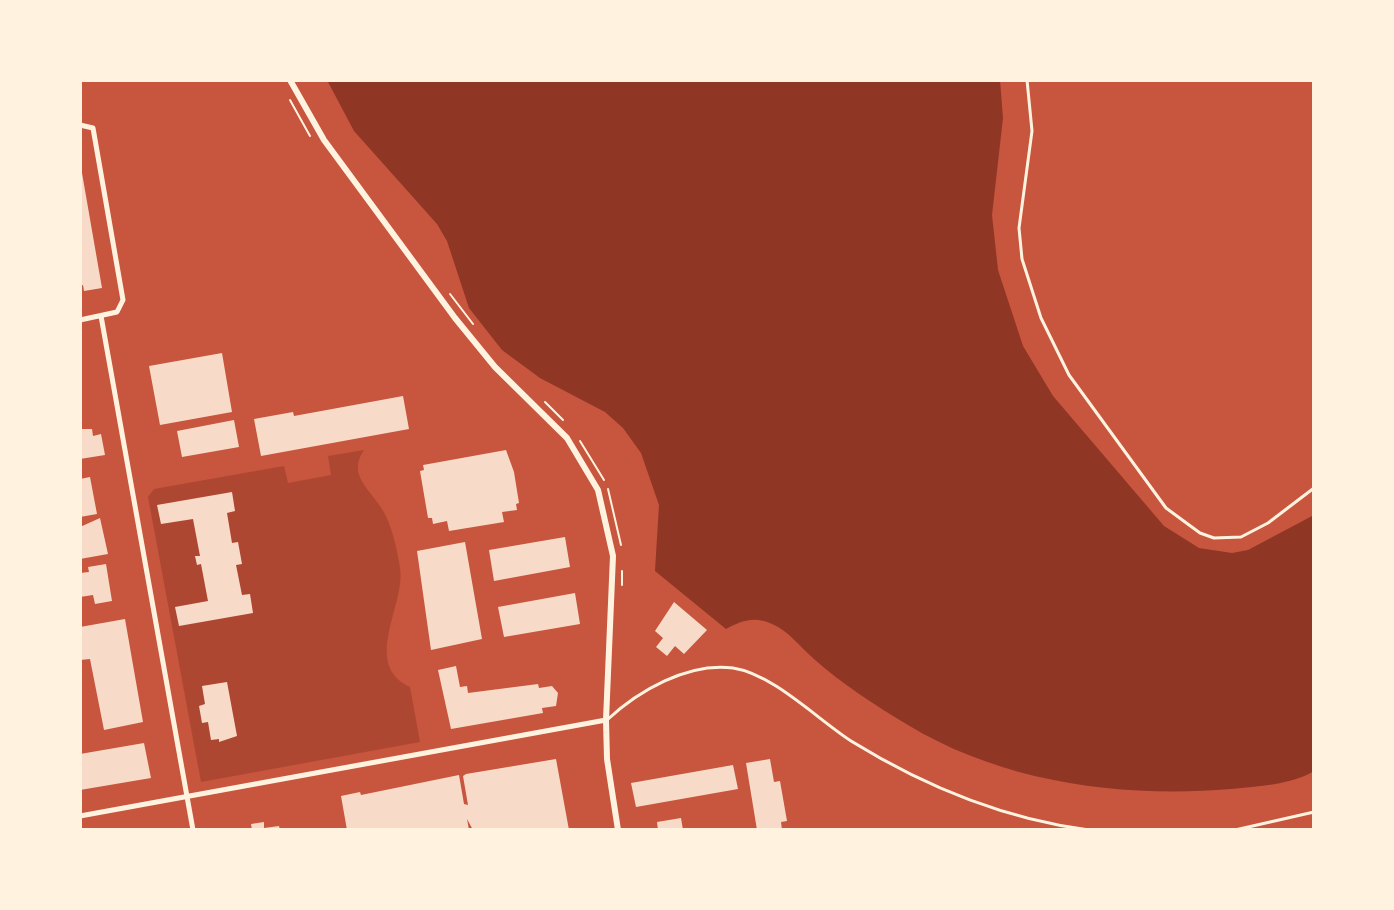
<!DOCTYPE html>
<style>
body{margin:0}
#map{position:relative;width:1394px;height:910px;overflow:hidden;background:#c8553d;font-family:"Golos Text",sans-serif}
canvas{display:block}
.frame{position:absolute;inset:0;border:82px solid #fff3e0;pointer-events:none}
</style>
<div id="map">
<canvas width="1394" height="910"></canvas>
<div class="frame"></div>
</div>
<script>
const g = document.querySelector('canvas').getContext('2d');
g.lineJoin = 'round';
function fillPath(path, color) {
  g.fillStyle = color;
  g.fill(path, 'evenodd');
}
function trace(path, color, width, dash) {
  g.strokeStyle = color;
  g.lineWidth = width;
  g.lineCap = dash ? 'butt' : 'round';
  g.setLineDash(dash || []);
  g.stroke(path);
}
const green = new Path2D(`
 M 364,450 C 347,475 369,488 382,509 C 392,525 397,549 400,568 C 406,605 361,664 410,687 L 420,742 L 201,782 L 148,497 L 154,489 L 284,466 L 288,483 L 331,475 L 328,456 Z`);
const water = new Path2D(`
 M 327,80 L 1000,80 L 1003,118 L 992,215 L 998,270 L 1023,346 L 1053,396 L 1164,526 L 1199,548 L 1232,553 L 1248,550 L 1314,515 L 1314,771 C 1291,785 1258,786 1231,789 C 1122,798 1004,783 908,725 C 876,706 842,684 814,659 C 800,647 789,631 772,624 C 755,616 742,620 726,629 L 655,571 L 659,505 L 641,453 L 623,428 L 605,412 L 540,378 L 502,350 L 469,308 L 447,241 L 437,224 L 354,131 Z`);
const building = new Path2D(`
 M 82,173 L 102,288 L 84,291 L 83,285 L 80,286 Z
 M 222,353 L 232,412 L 160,425 L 149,366 Z
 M 403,396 L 409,429 L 261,456 L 254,419 L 293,412 L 294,416 Z
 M 234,420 L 239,447 L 182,457 L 177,431 Z
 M 80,429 L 92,429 L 93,436 L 101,434 L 105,455 L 80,459 Z
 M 506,450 L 514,472 L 519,503 L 516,504 L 517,510 L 502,512 L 504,522 L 449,531 L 447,521 L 433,524 L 432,518 L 428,518 L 420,471 L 424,470 L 423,465 Z
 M 90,477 L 97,514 L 80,517 L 80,479 Z
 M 232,492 L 235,511 L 227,513 L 232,543 L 238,542 L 242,564 L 236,565 L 242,595 L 250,594 L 253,613 L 179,626 L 175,607 L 208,601 L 201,564 L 197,565 L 195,556 L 200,556 L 193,519 L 161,524 L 157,505 Z
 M 100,518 L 108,554 L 80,559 L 80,527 Z
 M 565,537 L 570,567 L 494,581 L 489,550 Z
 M 465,542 L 482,639 L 431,650 L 417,551 Z
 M 106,564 L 112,601 L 95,604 L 93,595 L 80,597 L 80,573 L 89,572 L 88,567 Z
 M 575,593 L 580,624 L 504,637 L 498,607 Z
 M 674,602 L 707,630 L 684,654 L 675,646 L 667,656 L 656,647 L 663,638 L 655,631 Z
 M 125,619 L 143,722 L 104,730 L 90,659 L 80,660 L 80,627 Z
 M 456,666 L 460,687 L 467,686 L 468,693 L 538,684 L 539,688 L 552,686 L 558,693 L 556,706 L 542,708 L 543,713 L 451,729 L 438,670 Z
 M 227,682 L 237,736 L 219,742 L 219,739 L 211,740 L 208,722 L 202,723 L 199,706 L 205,704 L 202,686 Z
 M 144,743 L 151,778 L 80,790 L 80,754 Z
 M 556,759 L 569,830 L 473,830 L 467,819 L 469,830 L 347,830 L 341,796 L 360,792 L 361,795 L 459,775 L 464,804 L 468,805 L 463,776 L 466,774 Z
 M 770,759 L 774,782 L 780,781 L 787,821 L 781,822 L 782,830 L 757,830 L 746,763 Z
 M 733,765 L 738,789 L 636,807 L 631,783 Z
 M 681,818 L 683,830 L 658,830 L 657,822 Z
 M 264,822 L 264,828 L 279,826 L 280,830 L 252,830 L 251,824 Z`);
const path = new Path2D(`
 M 290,100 L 310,136
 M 450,294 L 473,324
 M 545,402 L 563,420
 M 580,441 L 604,480
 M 608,489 L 621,545
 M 622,585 L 622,571`);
const service = new Path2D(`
 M 1027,80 L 1032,131 L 1019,228 L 1022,259 L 1041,318 L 1069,375 L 1166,508 L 1200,533 L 1214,538 L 1241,537 L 1268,523 L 1314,488
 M 607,720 C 638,691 688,662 733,668 C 773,674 817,719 851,741 C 924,786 1004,819 1089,830
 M 1235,830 L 1314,812`);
const minor = new Path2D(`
 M 80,125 L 93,128 L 123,300 L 117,312 L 80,320
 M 101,316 L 193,830
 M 80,816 L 606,720`);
const tertiary = new Path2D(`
 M 290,80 L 324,140 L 455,318 L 495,367 L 567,438 L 598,490 L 613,556 L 606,720 L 607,759 L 618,830`);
fillPath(green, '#ae4732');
fillPath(water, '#8f3625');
fillPath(building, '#f7dbc8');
trace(path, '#fff3e0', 2);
trace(service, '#fff3e0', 3);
trace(minor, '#fff3e0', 5);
trace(tertiary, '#fff3e0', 6);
</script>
